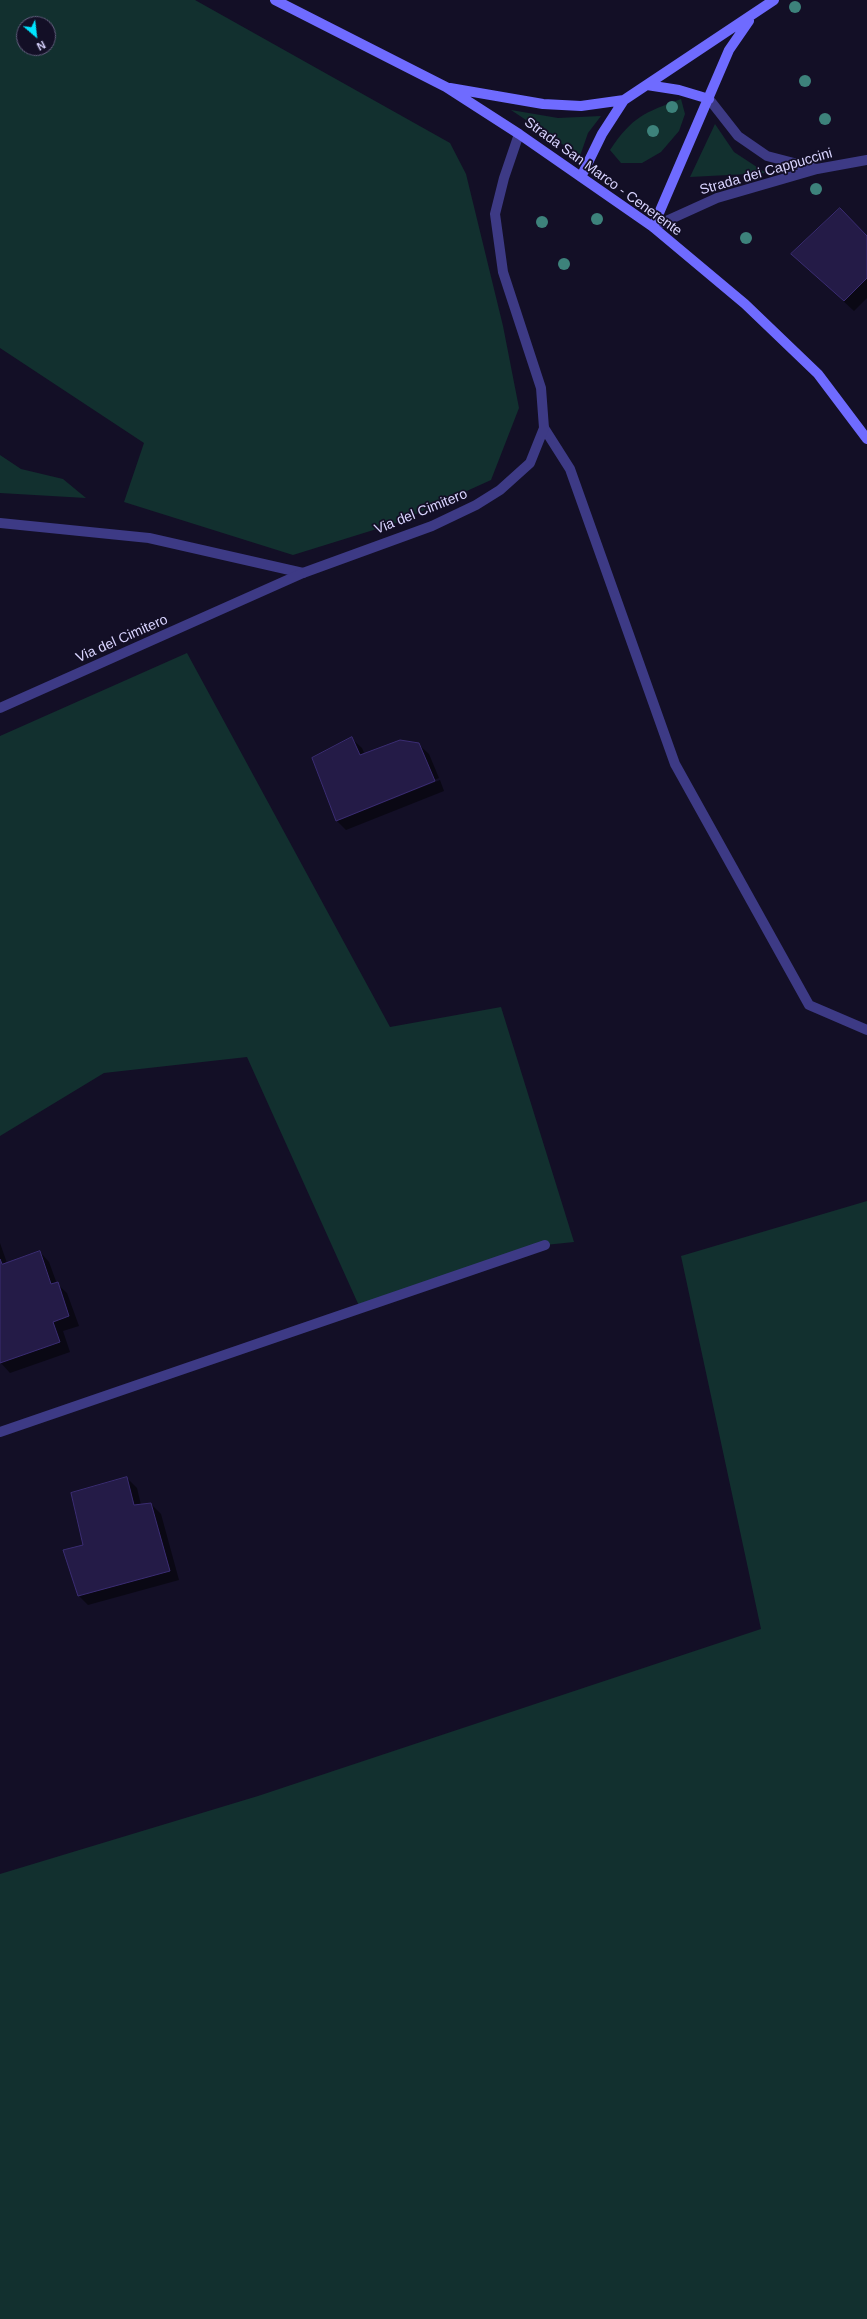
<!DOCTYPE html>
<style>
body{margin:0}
#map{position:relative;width:867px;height:2319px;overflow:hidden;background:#130f26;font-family:Arial,sans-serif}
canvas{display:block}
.north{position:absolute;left:16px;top:16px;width:40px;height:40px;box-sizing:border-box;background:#130f26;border:1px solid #625e7d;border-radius:50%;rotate:152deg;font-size:11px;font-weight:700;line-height:16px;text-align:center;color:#d9d4ff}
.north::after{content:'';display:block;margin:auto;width:14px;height:18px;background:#00e5ff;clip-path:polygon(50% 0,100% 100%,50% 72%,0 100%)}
</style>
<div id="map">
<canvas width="867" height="2319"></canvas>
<div class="north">N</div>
</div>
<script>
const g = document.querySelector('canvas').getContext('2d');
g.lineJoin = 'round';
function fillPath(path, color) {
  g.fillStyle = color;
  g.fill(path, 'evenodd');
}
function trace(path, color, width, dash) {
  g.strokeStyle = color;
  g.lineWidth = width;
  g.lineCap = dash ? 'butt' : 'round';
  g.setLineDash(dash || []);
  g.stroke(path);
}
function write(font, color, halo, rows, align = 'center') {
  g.font = font + ' Arial,sans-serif';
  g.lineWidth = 3.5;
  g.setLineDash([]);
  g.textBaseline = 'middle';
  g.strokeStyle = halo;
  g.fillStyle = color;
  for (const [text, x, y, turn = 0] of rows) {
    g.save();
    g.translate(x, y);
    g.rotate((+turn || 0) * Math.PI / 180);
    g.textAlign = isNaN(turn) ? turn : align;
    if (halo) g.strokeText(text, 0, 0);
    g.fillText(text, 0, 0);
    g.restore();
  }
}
const green = new Path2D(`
 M 0,0 L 195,0 L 450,143 L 466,174 L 503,326 L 519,408 L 491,480 L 396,523 L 293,555 L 124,502 L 144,443 L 0,348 ZM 24,24 L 48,24 L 48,48 L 24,48 Z
 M 681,99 L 685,114 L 679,131 L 661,152 L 642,163 L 621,163 L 610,150 C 633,116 644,113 681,99 Z
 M 511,110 L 558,118 L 601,116 L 588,133 L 580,156 Z
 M 715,124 L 734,152 L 766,173 L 690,177 Z
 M 0,455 L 21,469 L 63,479 L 86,498 L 0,493 Z
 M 187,653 L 390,1027 L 501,1007 L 574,1242 L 545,1245 L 360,1308 L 247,1057 L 104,1073 L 0,1136 L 0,736 Z
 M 867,1201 L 867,2319 L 0,2319 L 0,1874 L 258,1796 L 761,1629 L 681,1256 Z`);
const shadow = new Path2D(`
 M 867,237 L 867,298 L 854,311 L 802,263 Z
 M 352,739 L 362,748 L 365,755 L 418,744 L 429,754 L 439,778 L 340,818 L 340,820 L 440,780 L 444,791 L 346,830 L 336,820 Z
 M 0,1243 L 7,1263 L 40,1252 L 49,1262 L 57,1284 L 67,1293 L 79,1326 L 63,1331 L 70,1352 L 10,1373 L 0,1362 Z
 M 127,1478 L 137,1488 L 141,1505 L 151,1504 L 161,1514 L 179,1580 L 88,1605 L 78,1595 L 84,1546 Z`);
const building = new Path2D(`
 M 840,208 L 867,236 L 867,278 L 844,301 L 791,254 Z
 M 352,737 L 360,755 L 400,740 L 419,743 L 435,781 L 336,821 L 312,758 Z
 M 40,1251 L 51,1284 L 58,1282 L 69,1316 L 53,1322 L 60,1342 L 0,1363 L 0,1259 L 2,1264 Z
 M 127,1477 L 134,1505 L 151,1503 L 170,1571 L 78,1596 L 63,1550 L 83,1545 L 71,1493 Z`);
const lane = new Path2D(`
 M 544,428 L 570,469 L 675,764 L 809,1005 L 867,1030
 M 0,523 L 149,538 L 303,573
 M 0,1432 L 545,1245`);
const street = new Path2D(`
 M 709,99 L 738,136 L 767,156 L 817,169
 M 653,227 L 717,198 L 817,169 L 867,160
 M 0,708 L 303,573 L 432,526 L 476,505 L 500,490 L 530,463 L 544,428 L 541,388 L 503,272 L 495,214 L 504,178 L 519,134`);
const secondary = new Path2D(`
 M 275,0 L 446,87 L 519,134 L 653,227 L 745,304 L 818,374 L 867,439
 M 647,85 L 679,90 L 709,99
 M 450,88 L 543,104 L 581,106 L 624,100
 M 581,177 L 602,134 L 624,100 L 774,0
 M 653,227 L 729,50 L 749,21`);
const trees = [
 [795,7],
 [805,81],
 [672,107],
 [825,119],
 [653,131],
 [816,189],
 [597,219],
 [542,222],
 [746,238],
 [564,264]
];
const streetNames = [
 ["Strada dei Cappuccini",766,172,-16],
 ["Strada San Marco - Cenerente",603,177,36],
 ["Via del Cimitero",421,512,-22],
 ["Via del Cimitero",122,639,-24]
];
fillPath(green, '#12302f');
fillPath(shadow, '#0007');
fillPath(building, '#241b47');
trace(building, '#3b2d73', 1);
trace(lane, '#3d3a85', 10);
trace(street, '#3d3a85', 10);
trace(secondary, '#6f6bff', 10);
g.fillStyle = '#3d827b';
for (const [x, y] of trees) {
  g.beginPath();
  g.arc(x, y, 6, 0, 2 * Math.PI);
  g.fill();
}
write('14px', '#d9d4ff', '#130f26', streetNames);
</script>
